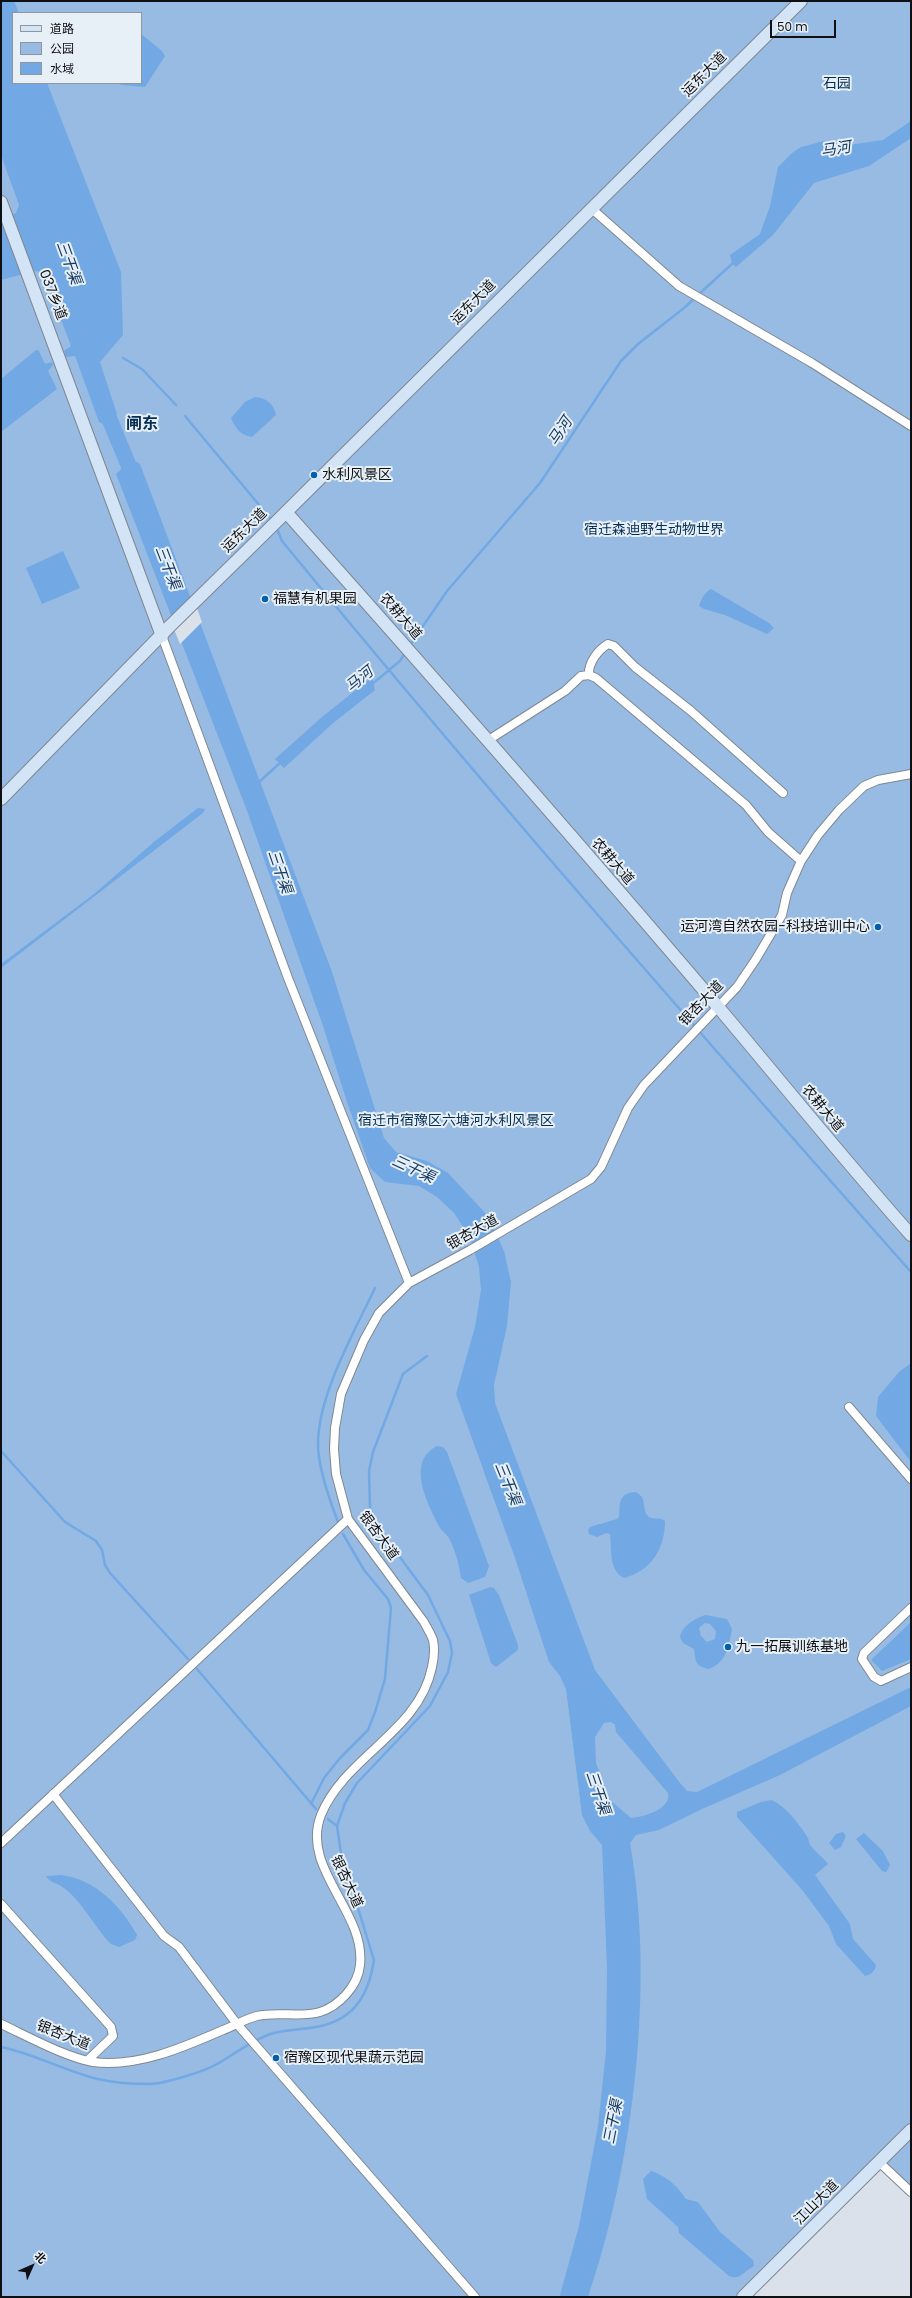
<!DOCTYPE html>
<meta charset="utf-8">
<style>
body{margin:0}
#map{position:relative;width:912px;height:2298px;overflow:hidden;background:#dae1ea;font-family:Poppins,"Noto Sans SC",sans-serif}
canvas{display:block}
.frame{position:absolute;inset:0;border:2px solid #0e1013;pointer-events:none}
.legend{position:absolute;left:12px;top:12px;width:130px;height:72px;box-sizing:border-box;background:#e7eff7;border:1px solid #90969c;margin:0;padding:5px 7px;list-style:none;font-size:12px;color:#0e1013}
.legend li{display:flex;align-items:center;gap:8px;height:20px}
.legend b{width:20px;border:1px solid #90969c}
.north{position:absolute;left:12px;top:2246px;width:40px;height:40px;-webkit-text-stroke:3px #e7eff7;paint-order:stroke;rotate:45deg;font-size:11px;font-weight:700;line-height:16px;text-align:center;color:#0e1013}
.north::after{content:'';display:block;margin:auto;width:14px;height:18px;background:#0e1013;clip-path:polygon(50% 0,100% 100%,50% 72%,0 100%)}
.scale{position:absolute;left:770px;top:20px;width:66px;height:18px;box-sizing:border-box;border:2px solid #0e1013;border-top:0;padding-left:5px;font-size:12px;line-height:14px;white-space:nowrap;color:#0e1013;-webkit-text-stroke:3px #e7eff7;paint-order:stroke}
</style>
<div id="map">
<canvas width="912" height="2298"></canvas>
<div class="frame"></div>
<ul class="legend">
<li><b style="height:5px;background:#d3e4f7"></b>道路</li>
<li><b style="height:11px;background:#97bbe3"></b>公园</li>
<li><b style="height:11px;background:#72a9e4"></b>水域</li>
</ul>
<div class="north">北</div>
<div class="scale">50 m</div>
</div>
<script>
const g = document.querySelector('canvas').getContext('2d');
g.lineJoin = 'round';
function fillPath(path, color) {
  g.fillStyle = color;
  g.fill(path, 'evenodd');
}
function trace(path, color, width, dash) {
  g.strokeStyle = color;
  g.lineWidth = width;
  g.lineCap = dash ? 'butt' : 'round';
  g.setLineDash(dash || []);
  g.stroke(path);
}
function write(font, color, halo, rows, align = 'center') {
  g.font = font + ' Poppins,"Noto Sans SC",sans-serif';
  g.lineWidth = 4;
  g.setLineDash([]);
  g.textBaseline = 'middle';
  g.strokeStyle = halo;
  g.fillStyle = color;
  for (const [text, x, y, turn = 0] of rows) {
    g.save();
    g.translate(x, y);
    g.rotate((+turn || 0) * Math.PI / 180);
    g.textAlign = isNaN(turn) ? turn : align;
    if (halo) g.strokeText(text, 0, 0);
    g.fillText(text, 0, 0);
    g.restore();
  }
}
const green = new Path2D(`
 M 1,1 L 911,1 L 911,2195 L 874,2159 L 736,2297 L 1,2297 ZM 13,13 L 141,13 L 141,83 L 13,83 Z`);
const water = new Path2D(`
 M 1,1 L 14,1 L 19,13 L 13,13 L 13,83 L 47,83 L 121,272 L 123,335 L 100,362 L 117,414 L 113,420 L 113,426 L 109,427 L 99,422 L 75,356 L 66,357 L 64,351 L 71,346 L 43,272 L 35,271 L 1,280 L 1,219 L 16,213 L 19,205 L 1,155 Z
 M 141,34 L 162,51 L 165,56 L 145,87 L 121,85 L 119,83 L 141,83 Z
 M 911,121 L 911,138 L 869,166 L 814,183 L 773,235 L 736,267 L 732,264 L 730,255 L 760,234 L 770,206 L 778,167 L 792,153 L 801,147 L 824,141 L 848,145 L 883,140 Z
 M 36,350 L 39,351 L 45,364 L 52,362 L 53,365 L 48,371 L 57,389 L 1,432 L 1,379 Z
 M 255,397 C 266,398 273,403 276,415 L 252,437 C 240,435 236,429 231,418 L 245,402 Z
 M 127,449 L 132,459 L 140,464 L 332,972 L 384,1138 L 396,1152 L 427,1161 L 448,1173 L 489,1217 L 504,1251 L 511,1282 L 507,1326 L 494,1385 L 495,1403 L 595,1670 L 680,1783 L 687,1791 L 697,1792 L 911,1687 L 911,1706 L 780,1775 L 702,1809 L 659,1830 L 636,1835 L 630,1843 C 655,1983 634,2163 588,2297 L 561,2297 L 560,2295 L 579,2226 L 598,2126 L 606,2051 L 607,1967 L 602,1845 L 590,1831 L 582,1815 L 566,1689 L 560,1676 L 549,1662 L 515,1558 L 456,1394 L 475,1327 L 481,1290 L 479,1267 L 470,1237 L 454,1213 L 437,1197 L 419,1186 L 385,1182 L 370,1168 L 346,1099 L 323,1026 L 246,808 L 116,474 C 125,468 123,461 120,452 ZM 611,1722 L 615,1725 L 616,1732 L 668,1793 C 672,1809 643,1817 631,1818 L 610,1800 L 596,1763 L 595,1737 L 604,1723 Z
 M 63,551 L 80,588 L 42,604 L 26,568 Z
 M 711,589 L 769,623 L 774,628 L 767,634 L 725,615 L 704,609 L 699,606 C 701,599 705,592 711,589 Z
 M 372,677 L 375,690 L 332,724 L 284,768 L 275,759 L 322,717 Z
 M 198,808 L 205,809 L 203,813 L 1,968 L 1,964 L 94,894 L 155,841 Z
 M 911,1363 L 911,1462 L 876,1416 L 878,1397 L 899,1372 Z
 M 437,1446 L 443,1447 L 447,1452 L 489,1566 L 485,1577 L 468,1583 L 461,1578 C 459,1565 456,1552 450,1540 C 448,1535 443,1532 440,1528 C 428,1505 405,1462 437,1446 Z
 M 636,1492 C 647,1498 642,1507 647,1515 C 651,1521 660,1516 665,1521 C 665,1549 651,1571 624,1578 C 608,1570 612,1549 610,1534 L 606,1533 L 597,1537 L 589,1534 L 588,1530 L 590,1527 L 617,1519 L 619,1517 C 620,1504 618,1493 636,1492 Z
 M 490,1587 L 494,1588 L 499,1595 L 518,1645 L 518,1650 L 496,1667 L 491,1663 L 469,1595 Z
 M 706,1615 L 727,1619 L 732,1629 C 729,1646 727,1662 709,1669 C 694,1666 696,1661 694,1649 L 683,1643 L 680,1637 C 682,1626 695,1618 706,1615 ZM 705,1623 L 710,1624 L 716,1631 L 715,1639 L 707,1642 L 701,1636 L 699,1628 Z
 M 911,1622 L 911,1659 L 882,1671 L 871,1660 Z
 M 771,1800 C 785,1805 800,1825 808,1838 C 809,1840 809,1844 811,1846 C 816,1853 823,1857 828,1864 L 815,1875 L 850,1924 L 853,1939 L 876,1965 L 875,1969 L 871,1974 L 865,1976 L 836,1944 L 829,1926 L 803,1891 L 737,1817 L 737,1812 L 761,1802 Z
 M 843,1832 L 846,1836 L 841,1847 L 835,1850 L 829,1843 L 836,1834 Z
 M 864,1833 L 883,1851 L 890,1865 L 886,1872 L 882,1871 L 856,1839 Z
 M 61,1875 C 95,1879 121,1906 137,1935 L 135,1940 L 119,1947 L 111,1944 C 94,1927 82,1900 61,1886 C 55,1882 50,1883 46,1876 Z
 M 651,2171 C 667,2176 677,2186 686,2199 L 698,2202 L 720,2232 L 753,2260 L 754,2266 C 744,2271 740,2281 729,2276 L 679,2233 L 678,2227 L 647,2199 L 643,2179 Z`);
const pier = new Path2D(`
 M 194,600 L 202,622 L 180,644 L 171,622 Z`);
const stream = new Path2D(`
 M 123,358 L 142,369 L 176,405
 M 185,416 L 270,518
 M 277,529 L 282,541 C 486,790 698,1031 911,1272
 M 410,645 L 447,591 L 540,483 L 621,361 L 638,344 L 684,308 L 734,262
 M 371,685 L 400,661 L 405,653
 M 258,783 L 281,762
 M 1,1451 L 65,1522 L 96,1541 L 102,1550 L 105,1565 L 110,1573 L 188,1659
 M 338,1522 C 330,1501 322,1479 319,1457 C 311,1406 354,1333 375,1288
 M 197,1669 L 316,1809
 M 311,1804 L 324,1778 L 340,1758 L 368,1730 L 375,1712 L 385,1679 L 391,1608 L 388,1599 L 364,1570 L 343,1534
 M 328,1819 L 337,1826
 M 1,2047 C 35,2054 65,2071 98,2079 C 114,2083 133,2084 149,2084 C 164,2084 206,2071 219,2063 C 234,2054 257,2037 274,2033 C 299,2027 324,2031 346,2015 C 363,2003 371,1980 374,1960 L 341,1853 L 337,1826 L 345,1803 L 357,1783 L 430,1706 L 448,1672 L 452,1653 L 450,1641 L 428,1595 L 379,1529 L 370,1508 L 369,1471 L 373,1452 L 403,1374 L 427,1356`);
const river = new Path2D(`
 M 104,406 L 131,471`);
const street = new Path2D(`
 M 592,209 L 679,286 L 812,363 L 911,426
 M 162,636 L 288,978 L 409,1283
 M 589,675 C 588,663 598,650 608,644 L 614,646 L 635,667 L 691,711 L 783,793
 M 487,741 L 565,691 L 581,676 L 589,675 L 596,678 L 746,805 L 768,832 L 801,861
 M 849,1407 L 911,1479
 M 911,1608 L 864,1653 L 862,1659 L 874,1677 L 881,1681 L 911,1667
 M 53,1794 L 164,1936 L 179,1947 L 237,2024 L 475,2297
 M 1,1843 L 348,1519
 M 1,1904 L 111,2027 L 113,2036 L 88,2060
 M 1,2024 C 27,2036 65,2057 93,2062 C 137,2068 184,2047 223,2030 C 234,2026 245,2019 257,2016 C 277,2011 300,2018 320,2012 C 339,2006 358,1986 360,1965 C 366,1912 300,1868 321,1815 C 345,1756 419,1732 432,1667 C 434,1658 435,1649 433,1640 C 431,1634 427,1628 424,1622 L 348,1519 L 336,1474 L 334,1449 L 335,1428 L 341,1394 L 364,1340 L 379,1313 L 409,1283 L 470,1250 L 591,1179 L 601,1167 L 628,1108 L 644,1085 L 737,987 L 756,959 L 782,915 L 787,893 L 801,861 L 818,835 L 839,810 L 864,786 L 878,780 L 911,774
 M 879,2162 L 911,2192`);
const secondary = new Path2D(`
 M 1,202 L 162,636
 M 286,512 C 432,676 577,841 719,1008 C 783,1084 845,1161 911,1235
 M 1,799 L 170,626 L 266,532 L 801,1
 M 743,2297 L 911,2130`);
const markers = [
 [314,475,4,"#0060ac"],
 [265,599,4,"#0060ac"],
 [878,927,4,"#0060ac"],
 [728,1647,4,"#0060ac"],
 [276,2058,4,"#0060ac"]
];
const streetNames = [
 ["运东大道",705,75,-45],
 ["037乡道",52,295,69],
 ["运东大道",474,303,-45],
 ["运东大道",245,531,-44],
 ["农耕大道",400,617,49],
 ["农耕大道",612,862,49],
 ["银杏大道",702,1004,-46],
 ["农耕大道",822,1109,50],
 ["银杏大道",473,1233,-29],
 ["银杏大道",378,1536,54],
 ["银杏大道",346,1882,65],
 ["银杏大道",63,2036,22],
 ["江山大道",817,2203,-45]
];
const parkNames = [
 ["石园",837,84],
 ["宿迁森迪野生动物世界",654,530],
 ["宿迁市宿豫区六塘河水利风景区",456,1121]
];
const poiNames = [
 ["水利风景区",322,475],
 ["福慧有机果园",273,599],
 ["运河湾自然农园-科技培训中心",870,927,"right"],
 ["九一拓展训练基地",736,1647],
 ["宿豫区现代果蔬示范园",284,2058]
];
const waterNames = [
 ["马河",836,150,-9],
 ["三干渠",68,263,70],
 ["马河",561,432,-56],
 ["三干渠",167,568,69],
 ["马河",360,680,-39],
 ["三干渠",279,872,71],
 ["三干渠",413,1170,25],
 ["三干渠",507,1484,68],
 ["三干渠",597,1793,71],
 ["三干渠",614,2122,-79]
];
const quarterNames = [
 ["闸东",142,425]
];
fillPath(green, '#97bbe3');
fillPath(water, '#72a9e4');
fillPath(pier, '#dae1ea');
trace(stream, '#72a9e4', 2.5);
trace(river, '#72a9e4', 16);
trace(street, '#81878f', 10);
trace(secondary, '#81878f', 14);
trace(street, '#fff', 8);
trace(secondary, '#d3e4f7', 12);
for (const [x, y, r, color] of markers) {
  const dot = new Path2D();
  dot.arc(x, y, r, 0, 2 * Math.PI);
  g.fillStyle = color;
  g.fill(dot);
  trace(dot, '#e7eff7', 1.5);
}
write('14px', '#0e1013', '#e7eff7', streetNames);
write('14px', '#042d52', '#e7eff7', parkNames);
write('14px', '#0e1013', '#e7eff7', poiNames, 'left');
write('italic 15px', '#143a61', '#e7eff7', waterNames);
write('bold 16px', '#072e54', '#e7eff7', quarterNames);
</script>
